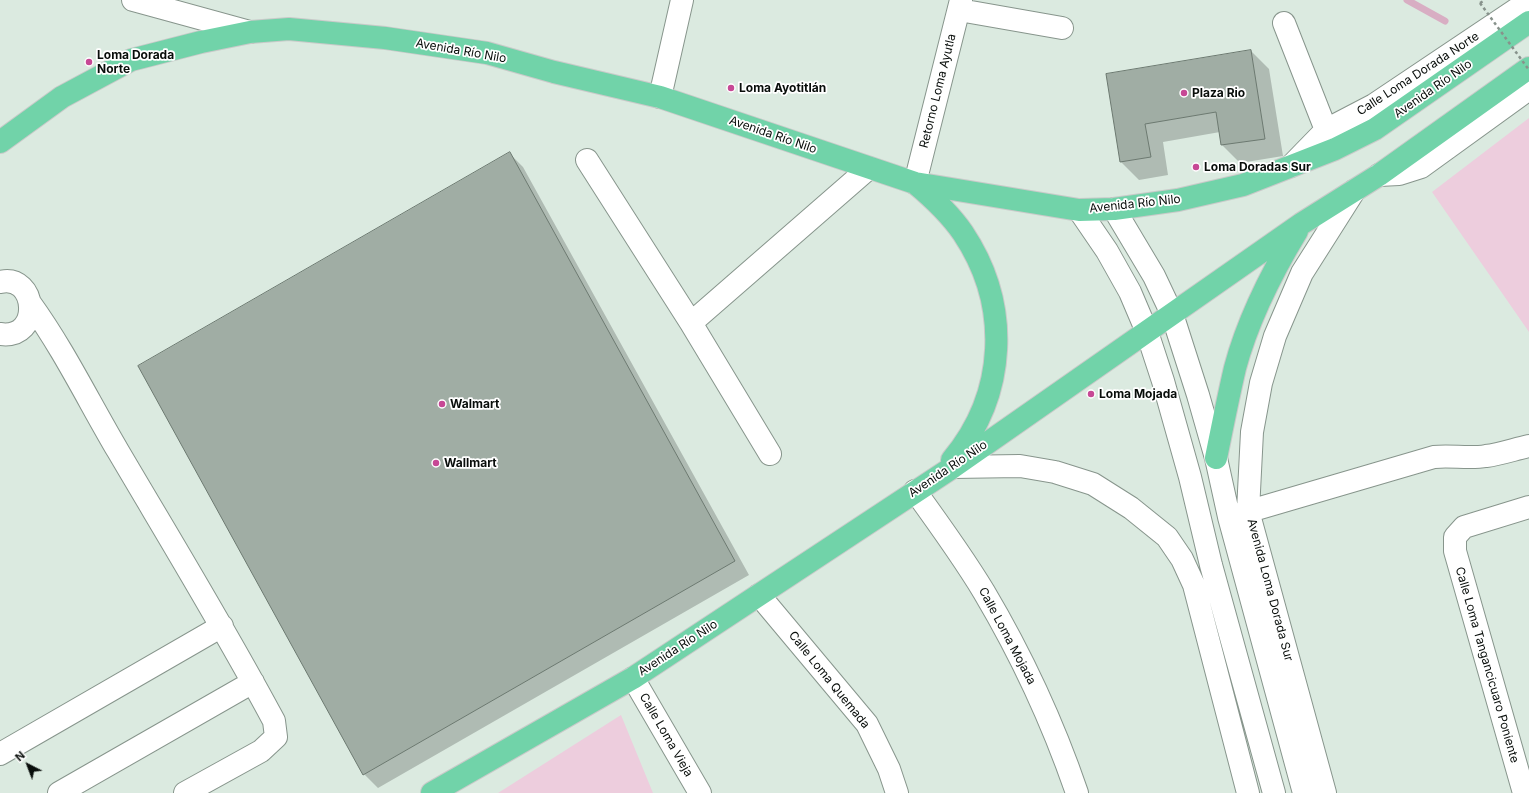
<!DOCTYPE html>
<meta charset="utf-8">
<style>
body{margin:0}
#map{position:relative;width:1529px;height:793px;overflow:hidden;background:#dbeae0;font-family:Inter,sans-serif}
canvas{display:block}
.north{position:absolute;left:8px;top:745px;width:40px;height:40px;-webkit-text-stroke:3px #fff;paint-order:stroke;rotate:318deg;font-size:11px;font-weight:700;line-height:16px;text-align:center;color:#080d0a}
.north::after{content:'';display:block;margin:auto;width:14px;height:18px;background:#080d0a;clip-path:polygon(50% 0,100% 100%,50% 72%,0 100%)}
</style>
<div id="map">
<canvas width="1529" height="793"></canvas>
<div class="north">N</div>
</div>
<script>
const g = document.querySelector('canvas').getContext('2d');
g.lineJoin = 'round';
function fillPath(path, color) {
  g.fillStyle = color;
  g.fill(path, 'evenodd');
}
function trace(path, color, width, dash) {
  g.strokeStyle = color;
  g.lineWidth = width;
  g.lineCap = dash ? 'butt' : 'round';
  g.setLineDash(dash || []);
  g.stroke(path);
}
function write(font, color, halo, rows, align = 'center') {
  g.font = font + ' Inter,sans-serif';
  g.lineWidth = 3.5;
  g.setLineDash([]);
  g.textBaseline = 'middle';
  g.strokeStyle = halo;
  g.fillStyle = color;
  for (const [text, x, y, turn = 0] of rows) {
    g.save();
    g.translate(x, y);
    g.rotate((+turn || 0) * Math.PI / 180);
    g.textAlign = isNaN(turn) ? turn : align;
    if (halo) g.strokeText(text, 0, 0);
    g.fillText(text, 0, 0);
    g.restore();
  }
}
const green = new Path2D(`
 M 1529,118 L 1529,332 L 1432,192 Z
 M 621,715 L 653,793 L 498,793 Z`);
const shadow = new Path2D(`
 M 1251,51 L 1269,69 L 1283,156 L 1240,163 L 1222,145 L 1220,132 L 1163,142 L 1168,175 L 1139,180 L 1121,162 L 1107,74 Z
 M 509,153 L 523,167 L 749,575 L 378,788 L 364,774 Z`);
const stream = new Path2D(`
 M 1407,0 L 1445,21`);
const building = new Path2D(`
 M 1251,50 L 1265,139 L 1221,145 L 1216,112 L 1145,124 L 1151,157 L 1120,162 L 1106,74 Z
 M 510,152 L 735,561 L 363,775 L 138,366 Z`);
const path = new Path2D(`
 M 1480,3 L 1485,0`);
const minor = new Path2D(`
 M 133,0 L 250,32
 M 959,10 L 1062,28
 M 1284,23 L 1326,130 L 1332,143
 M 660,97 L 682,0
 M 587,160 L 691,323 L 770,454
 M 1291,166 L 1326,130 L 1374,105 L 1529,1
 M 1379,175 L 1399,174 L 1421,167 L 1529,89
 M 915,183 L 961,0
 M 1114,209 L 1154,276 L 1172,314 L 1198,395 L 1216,458 L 1229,517 L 1304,793
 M 1079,210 L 1107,251 L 1130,292 L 1147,332 L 1163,381 L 1190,477 L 1211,565 L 1274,793
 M 0,282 C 37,273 43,340 0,334
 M 30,303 C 64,350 89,402 118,451 C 171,541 225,629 274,721 L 276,737 L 261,751 L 185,793
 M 691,323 L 869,168
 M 953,467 L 1020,466 L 1055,472 L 1093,484 L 1131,508 L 1167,537 L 1182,559 L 1194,585 L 1248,793
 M 915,491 C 939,524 963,557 984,592 C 1022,656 1053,723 1077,793
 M 1236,515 L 1434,457 C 1451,455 1469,459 1486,456 C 1501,454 1515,449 1529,446
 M 759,595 L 867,724 L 889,769 L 897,793
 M 633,678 L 700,793
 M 0,754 L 222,626
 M 59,793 L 253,682
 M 1325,793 L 1248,511 L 1252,432 L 1261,383 L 1275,336 L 1302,273 L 1354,191
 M 1524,793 L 1455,551 L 1455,537 L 1464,527 L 1529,507`);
const major = new Path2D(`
 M 0,142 L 62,97 L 131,60 L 201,42 L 250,32 L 289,29 L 385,38 L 487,53 L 554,72 L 660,97 L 915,183 L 1079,210 L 1114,209 L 1178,200 L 1243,185 L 1335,149 L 1375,129 L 1529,22
 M 915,183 C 933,198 950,214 963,233 C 1011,305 1007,394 952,460
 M 1216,458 C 1222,428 1228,398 1235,368 C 1248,319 1271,274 1297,231
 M 432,793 L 633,678 L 953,467 L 1301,224 L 1379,175 L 1529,68`);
const pathBridge = new Path2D(`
 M 1480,3 L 1529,70`);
const markers = [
 [89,62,4,"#c74895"],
 [731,88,4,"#c74895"],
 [1184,93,4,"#c74895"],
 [1196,167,4,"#c74895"],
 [1091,394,4,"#c74895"],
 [442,404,4,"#c74895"],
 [436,463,4,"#c74895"]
];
const streetNames = [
 ["Avenida Río Nilo",461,51,10],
 ["Calle Loma Dorada Norte",1418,74,-33],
 ["Avenida Río Nilo",1433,89,-35],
 ["Retorno Loma Ayutla",938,91,-76],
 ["Avenida Río Nilo",773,135,19],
 ["Avenida Río Nilo",1135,204,-6],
 ["Avenida Río Nilo",948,469,-34],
 ["Avenida Loma Dorada Sur",1270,590,75],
 ["Calle Loma Mojada",1007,636,62],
 ["Avenida Río Nilo",678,648,-33],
 ["Calle Loma Tangancicuaro Poniente",1487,665,74],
 ["Calle Loma Quemada",829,680,51],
 ["Calle Loma Vieja",666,735,60]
];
const poiNames = [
 ["Loma Dorada",97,55],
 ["Norte",97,69],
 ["Loma Ayotitlán",739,88],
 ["Plaza Rio",1192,93],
 ["Loma Doradas Sur",1204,167],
 ["Loma Mojada",1099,394],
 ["Walmart",450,404],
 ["Wallmart",444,463]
];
fillPath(green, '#edcddd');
fillPath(shadow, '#0003');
trace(stream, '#d8aec3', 7);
fillPath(building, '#a0ada4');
trace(building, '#6c7970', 1);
trace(minor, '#87958c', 24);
trace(major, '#c9cac9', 24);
trace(path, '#87928b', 2.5, [3, 3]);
trace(minor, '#fff', 22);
trace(major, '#71d3a9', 22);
trace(pathBridge, '#87928b', 2.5, [3, 3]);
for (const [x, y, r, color] of markers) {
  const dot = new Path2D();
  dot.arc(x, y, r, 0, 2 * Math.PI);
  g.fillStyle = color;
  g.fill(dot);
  trace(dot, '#fff', 1.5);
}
write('12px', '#080d0a', '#fff', streetNames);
write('bold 12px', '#080d0a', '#fff', poiNames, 'left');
</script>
